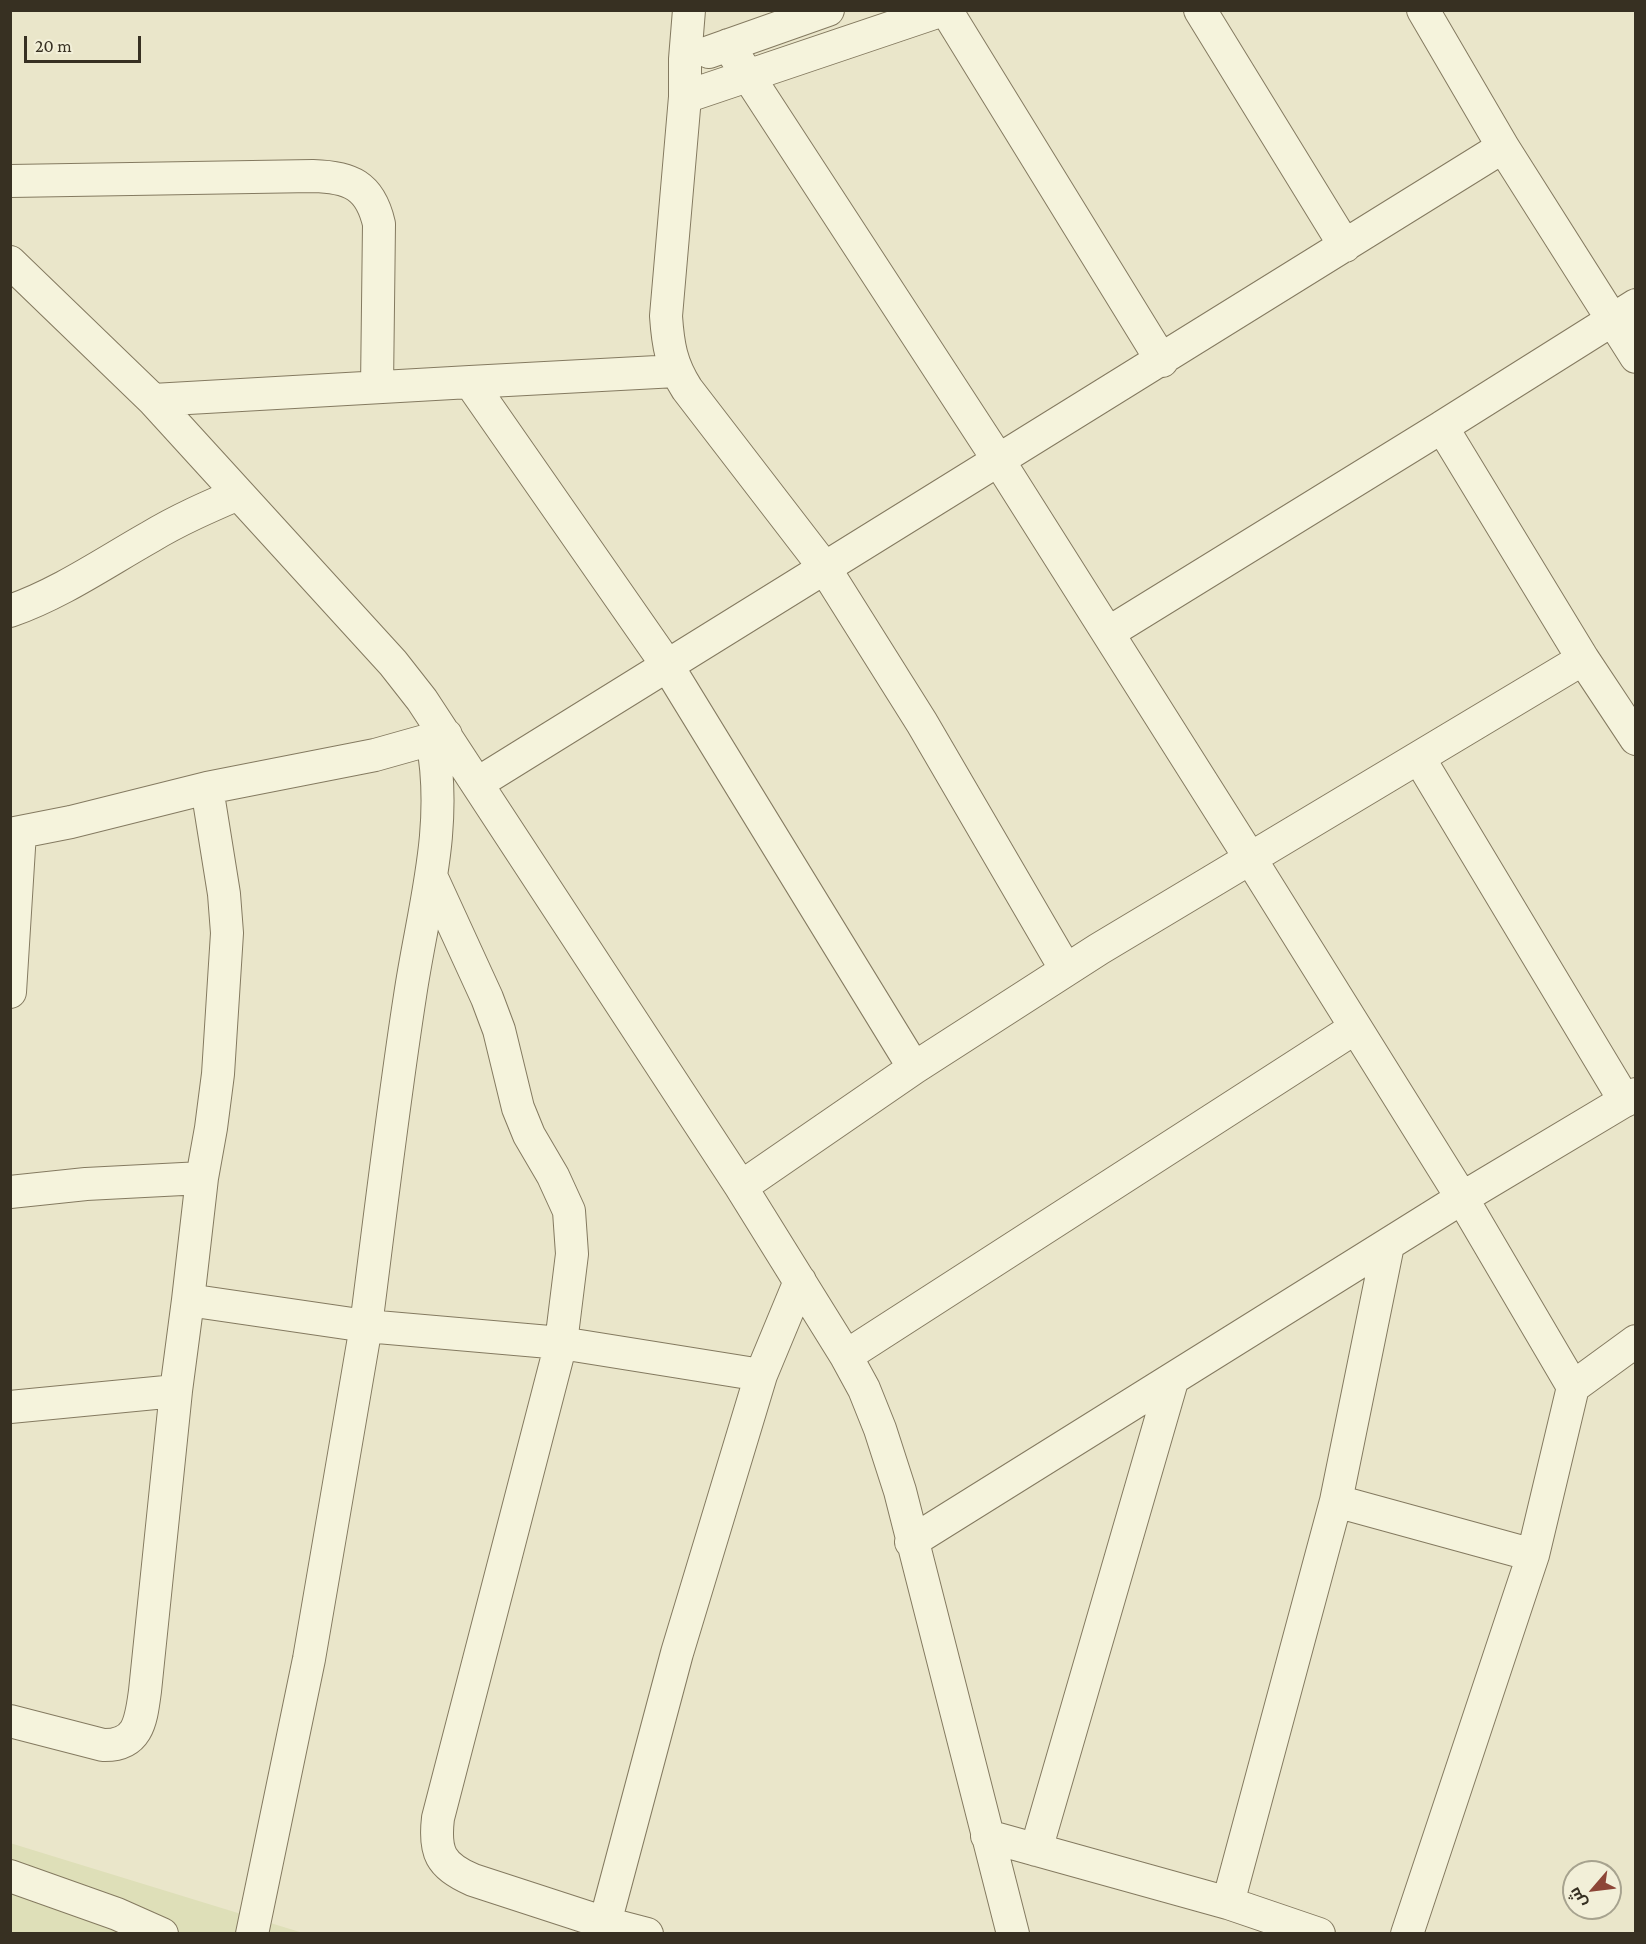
<!DOCTYPE html>
<meta charset="utf-8">
<style>
body{margin:0}
#map{position:relative;width:1646px;height:1944px;overflow:hidden;background:#eae6ca;font-family:"Crimson Pro",Cairo,serif}
canvas{display:block}
.frame{position:absolute;inset:0;border:12px solid #373022;pointer-events:none}
.north{position:absolute;left:1562px;top:1860px;width:60px;height:60px;box-sizing:border-box;background:#f2efd8;border:2px solid #a7a38f;border-radius:50%;rotate:242deg;font-size:16px;font-weight:700;line-height:24px;text-align:center;color:#373022}
.north::after{content:'';display:block;margin:auto;width:21px;height:27px;background:#8d4637;clip-path:polygon(50% 0,100% 100%,50% 72%,0 100%)}
.scale{position:absolute;left:24px;top:36px;width:117px;height:27px;box-sizing:border-box;border:3px solid #373022;border-top:0;padding-left:8px;font-size:18px;line-height:21px;white-space:nowrap;color:#373022;-webkit-text-stroke:4px #f2efd8;paint-order:stroke}
</style>
<div id="map">
<canvas width="1646" height="1944"></canvas>
<div class="frame"></div>
<div class="north">ش</div>
<div class="scale">20 m</div>
</div>
<script>
const g = document.querySelector('canvas').getContext('2d');
g.lineJoin = 'round';
function fillPath(path, color) {
  g.fillStyle = color;
  g.fill(path, 'evenodd');
}
function trace(path, color, width, dash) {
  g.strokeStyle = color;
  g.lineWidth = width;
  g.lineCap = dash ? 'butt' : 'round';
  g.setLineDash(dash || []);
  g.stroke(path);
}
const farmland = new Path2D(`
 M 10,1843 L 62,1859 L 303,1933 L 11,1933 Z`);
const street = new Path2D(`
 M 689,10 L 685,59 L 685,97 L 666,316 C 668,345 671,364 687,389 L 824,567 L 922,723 L 1066,970
 M 946,10 L 1162,361
 M 1200,10 L 1345,246
 M 1423,10 L 1503,147 L 1636,357
 M 728,45 L 999,461 L 1250,858 L 1462,1198 L 1573,1387 L 1533,1555 L 1407,1934
 M 709,52 L 828,10
 M 685,97 L 943,10
 M 10,181 L 313,176 C 350,177 370,185 379,224 L 377,387
 M 10,262 L 153,400 L 393,663 L 422,700 L 741,1187 L 846,1356 L 864,1389 L 880,1429 L 900,1491 L 1013,1934
 M 470,382 L 676,371
 M 153,400 L 470,382 L 667,665 L 914,1068
 M 1442,427 L 1636,305
 M 10,611 C 61,593 104,563 150,537 C 178,520 208,507 238,494
 M 1108,633 L 1442,427 L 1583,659
 M 1419,758 L 1625,1101
 M 478,783 C 819,571 1162,361 1503,147
 M 10,834 L 71,822 L 207,788 L 375,755 L 446,735
 M 10,992 L 20,832
 M 202,1178 L 211,1128 L 218,1074 L 227,933 L 224,894 L 207,788
 M 741,1187 L 914,1068 L 1099,949 L 1583,659 L 1636,739
 M 10,1192 L 86,1184 L 202,1178 L 188,1300 L 176,1391 L 10,1407
 M 188,1300 L 366,1326 C 380,1216 393,1106 410,996 C 423,908 449,829 432,739
 M 846,1356 L 1355,1028
 M 761,1375 L 800,1281
 M 1573,1387 L 1636,1341
 M 1336,1501 L 1533,1555
 M 911,1542 L 1462,1198 L 1636,1094
 M 10,1721 L 103,1745 C 139,1746 141,1720 145,1691 L 176,1391
 M 987,1836 L 1228,1903 L 1319,1934
 M 1036,1850 L 1172,1381
 M 10,1876 L 117,1914 L 162,1934
 M 1228,1903 L 1336,1501 L 1388,1245
 M 605,1923 L 677,1653 L 761,1375 L 561,1343 L 438,1818 C 434,1852 440,1866 473,1880 L 605,1923 L 647,1934
 M 252,1934 L 309,1659 L 366,1326 L 561,1343 L 572,1254 L 569,1211 L 553,1176 L 529,1135 L 518,1108 L 499,1030 L 487,998 L 432,878`);
fillPath(farmland, '#dedfb8');
trace(street, '#847a60', 34);
trace(street, '#f5f3dc', 32);
</script>
